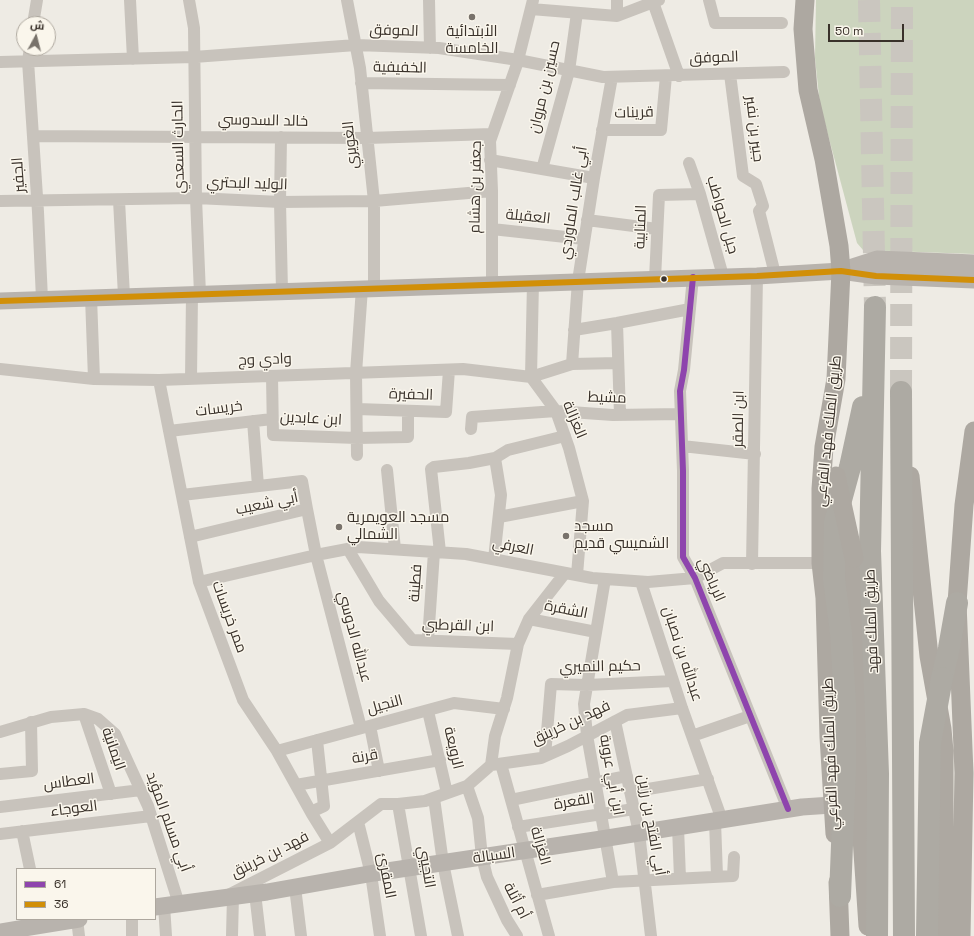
<!DOCTYPE html>
<meta charset="utf-8">
<style>
body{margin:0}
#map{position:relative;width:974px;height:936px;overflow:hidden;background:#eeebe4;font-family:"Space Grotesk",Cairo,sans-serif}
canvas{display:block}
.legend{position:absolute;left:16px;top:868px;width:140px;height:52px;box-sizing:border-box;background:#faf6ec;border:1px solid #ada79e;margin:0;padding:5px 7px;list-style:none;font-size:12px;color:#39312a}
.legend li{display:flex;align-items:center;gap:8px;height:20px}
.legend b{width:20px;border:1px solid #ada79e}
.north{position:absolute;left:16px;top:16px;width:40px;height:40px;box-sizing:border-box;background:#faf6ec;border:1px solid #ada79e;border-radius:50%;rotate:7deg;font-size:11px;font-weight:700;line-height:16px;text-align:center;color:#39312a}
.north::after{content:'';display:block;margin:auto;width:14px;height:18px;background:#78726b;clip-path:polygon(50% 0,100% 100%,50% 72%,0 100%)}
.scale{position:absolute;left:828px;top:24px;width:76px;height:18px;box-sizing:border-box;border:2px solid #39312a;border-top:0;padding-left:5px;font-size:12px;line-height:14px;white-space:nowrap;color:#39312a;-webkit-text-stroke:3px #faf6ec;paint-order:stroke}
</style>
<div id="map">
<canvas width="974" height="936"></canvas>
<ul class="legend">
<li><b style="height:5px;background:#8e44ad"></b>61</li>
<li><b style="height:5px;background:#d18f08"></b>36</li>
</ul>
<div class="north">ش</div>
<div class="scale">50 m</div>
</div>
<script>
const g = document.querySelector('canvas').getContext('2d');
g.lineJoin = 'round';
function fillPath(path, color) {
  g.fillStyle = color;
  g.fill(path, 'evenodd');
}
function trace(path, color, width, dash) {
  g.strokeStyle = color;
  g.lineWidth = width;
  g.lineCap = dash ? 'butt' : 'round';
  g.setLineDash(dash || []);
  g.stroke(path);
}
function write(font, color, halo, rows, align = 'center') {
  g.font = font + ' "Space Grotesk",Cairo,sans-serif';
  g.lineWidth = 3;
  g.setLineDash([]);
  g.textBaseline = 'middle';
  g.strokeStyle = halo;
  g.fillStyle = color;
  for (const [text, x, y, turn = 0] of rows) {
    g.save();
    g.translate(x, y);
    g.rotate((+turn || 0) * Math.PI / 180);
    g.textAlign = isNaN(turn) ? turn : align;
    if (halo) g.strokeText(text, 0, 0);
    g.fillText(text, 0, 0);
    g.restore();
  }
}
const green = new Path2D(`
 M 816,0 L 974,0 L 974,254 L 863,250 L 857,243 L 820,105 L 815,58 Z`);
const highwayTunnel = new Path2D(`
 M 869,0 L 875,307
 M 901,392 L 902,0`);
const street = new Path2D(`
 M 130,0 L 133,59
 M 189,0 L 194,28 L 196,198 L 200,294
 M 347,0 L 360,68 L 374,201 L 374,288
 M 429,0 L 430,48
 M 617,0 L 617,16
 M 709,0 L 715,23 L 782,23
 M 653,2 L 679,76
 M 531,9 L 617,16 L 659,0
 M 33,24 L 37,0
 M 30,48 L 28,61 L 38,212 L 42,299
 M 0,62 L 194,57 L 356,45 L 439,48 L 518,60 L 603,77 L 784,72
 M 730,74 L 743,176 L 756,184 L 763,206 L 759,211 L 775,274
 M 361,83 L 510,85
 M 602,130 L 661,130 L 666,76
 M 33,136 L 367,138 L 492,134
 M 281,137 L 280,202 L 282,291
 M 490,160 L 594,178
 M 689,163 L 700,194 L 723,276
 M 542,169 L 569,71 L 577,13
 M 119,200 L 124,296
 M 0,201 L 196,198 L 280,202 L 374,201 L 492,191
 M 587,220 L 657,229
 M 492,229 L 584,239
 M 693,277 L 684,370 L 680,391 L 683,471 L 683,557 L 695,578 L 788,809
 M 655,279 L 659,195 L 700,194
 M 533,282 L 531,377 L 556,411 L 569,448 L 583,501 L 577,575
 M 492,284 L 492,191 L 490,141 L 517,64 L 533,0
 M 91,297 L 94,379
 M 617,323 L 620,415
 M 574,330 L 617,323 L 690,309
 M 572,364 L 618,363
 M 0,369 L 94,379 L 159,380 L 463,369 L 531,377 L 572,364 L 578,281 L 594,178 L 612,77
 M 272,376 L 273,435 L 357,438 L 408,437 L 408,411
 M 191,379 L 192,294
 M 159,380 L 199,582 L 243,700 L 277,751 L 312,814 L 330,843
 M 357,409 L 446,412 L 449,370
 M 253,421 L 258,486
 M 471,429 L 472,417 L 556,411 L 613,415 L 681,414
 M 169,431 L 272,419
 M 682,446 L 755,454
 M 357,455 L 356,373 L 362,288
 M 387,470 L 395,549
 M 182,495 L 302,481 L 307,509
 M 499,517 L 583,501
 M 190,537 L 307,509 L 316,555 L 361,728
 M 348,549 L 379,601 L 412,640 L 518,644
 M 440,552 L 431,469 L 434,467 L 469,463 L 495,458 L 508,450 L 565,436
 M 494,559 L 501,495 L 495,458
 M 752,564 L 757,276
 M 605,579 L 584,704 L 587,735 L 613,882
 M 199,582 L 316,555 L 358,547 L 466,554 L 592,578 L 648,582 L 695,578 L 723,563 L 821,563
 M 641,582 L 682,708 L 722,820
 M 529,619 L 596,632
 M 428,640 L 434,552
 M 428,711 L 447,793
 M 84,714 L 111,794
 M 615,721 L 639,833 L 651,936
 M 370,726 L 379,771
 M 0,732 L 51,717 L 84,714 L 98,719 L 115,734 L 148,806 L 179,904
 M 692,736 L 750,716
 M 277,751 L 454,703 L 504,709
 M 545,756 L 551,684 L 587,685 L 673,681
 M 501,764 L 549,936
 M 491,765 L 495,736 L 507,698 L 518,644 L 529,619 L 565,573
 M 0,774 L 32,771 L 31,722
 M 296,785 L 440,760
 M 467,786 L 478,818 L 482,857 L 487,877 L 507,920 L 517,936
 M 630,792 L 708,779
 M 434,798 L 443,863 L 458,936
 M 511,800 L 627,776
 M 398,804 L 421,936
 M 0,807 L 141,790
 M 311,812 L 324,806 L 317,740
 M 715,821 L 717,876
 M 358,822 L 371,874 L 380,936
 M 518,827 L 634,809
 M 678,827 L 680,878
 M 22,831 L 30,869
 M 0,834 L 151,816
 M 295,887 L 301,936
 M 255,893 L 260,936
 M 230,894 L 330,843 L 381,804 L 398,804 L 425,801 L 467,786 L 491,765 L 541,758 L 568,746 L 627,715 L 682,708
 M 537,895 L 613,882 L 733,876 L 734,857
 M 164,905 L 166,936
 M 77,919 L 79,936
 M 132,919 L 132,936
 M 232,936 L 233,896`);
const secondary = new Path2D(`
 M 846,269 L 877,259 L 974,263
 M 0,301 L 757,276 L 841,271 L 876,276 L 974,280
 M 155,907 L 267,892 L 374,873 L 595,840 L 802,807 L 832,805
 M 0,932 L 79,919`);
const primary = new Path2D(`
 M 805,0 L 803,29 L 808,90 L 824,159 L 839,246 L 841,271 L 836,379 L 824,447 L 821,489 L 821,563 L 825,598 L 829,737 L 835,834
 M 910,476 L 929,656 L 942,729 L 944,751 L 944,936
 M 854,558 L 858,779 L 868,926
 M 838,882 L 840,936
 M 961,936 L 964,773 L 957,603 L 964,505 L 974,431`);
const highway = new Path2D(`
 M 875,307 L 870,551 L 878,774 L 877,936
 M 901,392 L 904,936
 M 942,678 L 949,648 L 957,603
 M 840,896 L 845,769 L 845,704 L 841,633 L 834,579 L 835,522 L 850,467 L 863,407`);
const primaryBridge = new Path2D(`
 M 836,476 L 854,558`);
const highwayBridge = new Path2D(`
 M 927,936 L 930,743 L 942,678`);
const bus1 = new Path2D(`
 M 693,277 L 684,370 L 680,391 L 683,471 L 683,557 L 695,578 L 788,809`);
const bus2 = new Path2D(`
 M 0,301 L 757,276 L 841,271 L 876,276 L 974,280`);
const markers = [
 [472,17,4,"#78726b"],
 [664,279,3.5,"#39312a"],
 [339,527,4,"#78726b"],
 [566,536,4,"#78726b"]
];
const streetNames = [
 ["الموفق",394,31,2],
 ["الموفق",714,58,-2],
 ["الخفيفية",400,68,1],
 ["حسين بن مروان",545,87,-77],
 ["قرينات",634,113,-2],
 ["خالد السدوسي",263,121,1],
 ["جبير بن نفير",754,129,83],
 ["الغويري",351,145,-96],
 ["الحارث السعدي",179,147,-91],
 ["الجفير",19,175,-94],
 ["الوليد البحتري",247,184,2],
 ["جعفر بن هشام",476,187,-89],
 ["أبي غالب الماوردي",574,203,-81],
 ["جبل الحواطب",722,215,74],
 ["العقيلة",528,217,6],
 ["المنابية",641,227,-88],
 ["وادي وج",265,360,-2],
 ["الحفيرة",411,395,2],
 ["مشيط",607,398,2],
 ["خريسات",219,409,-7],
 ["ابن عابدين",311,419,3],
 ["ابن الصقر",739,419,-89],
 ["الغزالة",574,420,67],
 ["طريق الملك فهد الفرعي",829,431,-84],
 ["أبي شعيب",267,504,-12],
 ["العرفي",513,547,11],
 ["الرياضي",711,580,66],
 ["فطينة",416,583,-86],
 ["الشقرة",566,610,11],
 ["ممر خريسات",229,617,70],
 ["طريق الملك فهد",872,621,-92],
 ["ابن القرطبي",458,626,2],
 ["عبدالله الدوسي",354,637,75],
 ["عبدالله بن نصبان",682,654,72],
 ["حكيم النميري",600,667,-1],
 ["النجيل",385,705,-15],
 ["فهد بن خرينق",571,723,-25],
 ["الرويعة",453,748,77],
 ["اليمانية",113,749,71],
 ["طريق الملك فهد الفرعي",831,754,-92],
 ["قرنة",365,757,-10],
 ["ابن أبي عروبة",611,775,80],
 ["العطاس",69,782,-7],
 ["القعرة",574,802,-9],
 ["العوجاء",74,809,-7],
 ["أبي مسلم المؤيد",168,822,70],
 ["أبي الفتح بن رزين",651,825,80],
 ["الغزالة",540,846,74],
 ["فهد بن خرينق",270,855,-27],
 ["السبالة",494,856,-8],
 ["التجيبي",426,867,80],
 ["المقرئ",386,876,79],
 ["أم أثلة",516,901,63]
];
const poiNames = [
 ["الأبتدائية",472,32,"center"],
 ["الخامسة",472,49,"center"],
 ["مسجد العويمرية",347,518],
 ["الشمالي",347,535],
 ["مسجد",574,527],
 ["الشميسي قديم",574,544]
];
fillPath(green, '#ccd4be');
trace(highwayTunnel, '#cac6bf', 22, [22, 11]);
trace(street, '#c8c3bc', 12);
trace(secondary, '#b8b3ad', 17);
trace(primary, '#ada8a1', 19);
trace(highway, '#adaaa3', 22);
trace(primaryBridge, '#ada8a1', 19);
trace(highwayBridge, '#adaaa3', 22);
trace(bus1, '#8e44ad', 6);
trace(bus2, '#d18f08', 6);
for (const [x, y, r, color] of markers) {
  const dot = new Path2D();
  dot.arc(x, y, r, 0, 2 * Math.PI);
  g.fillStyle = color;
  g.fill(dot);
  trace(dot, '#faf6ec', 1.5);
}
write('15px', '#39312a', '#faf6ec', streetNames);
write('15px', '#39312a', '#faf6ec', poiNames, 'left');
</script>
